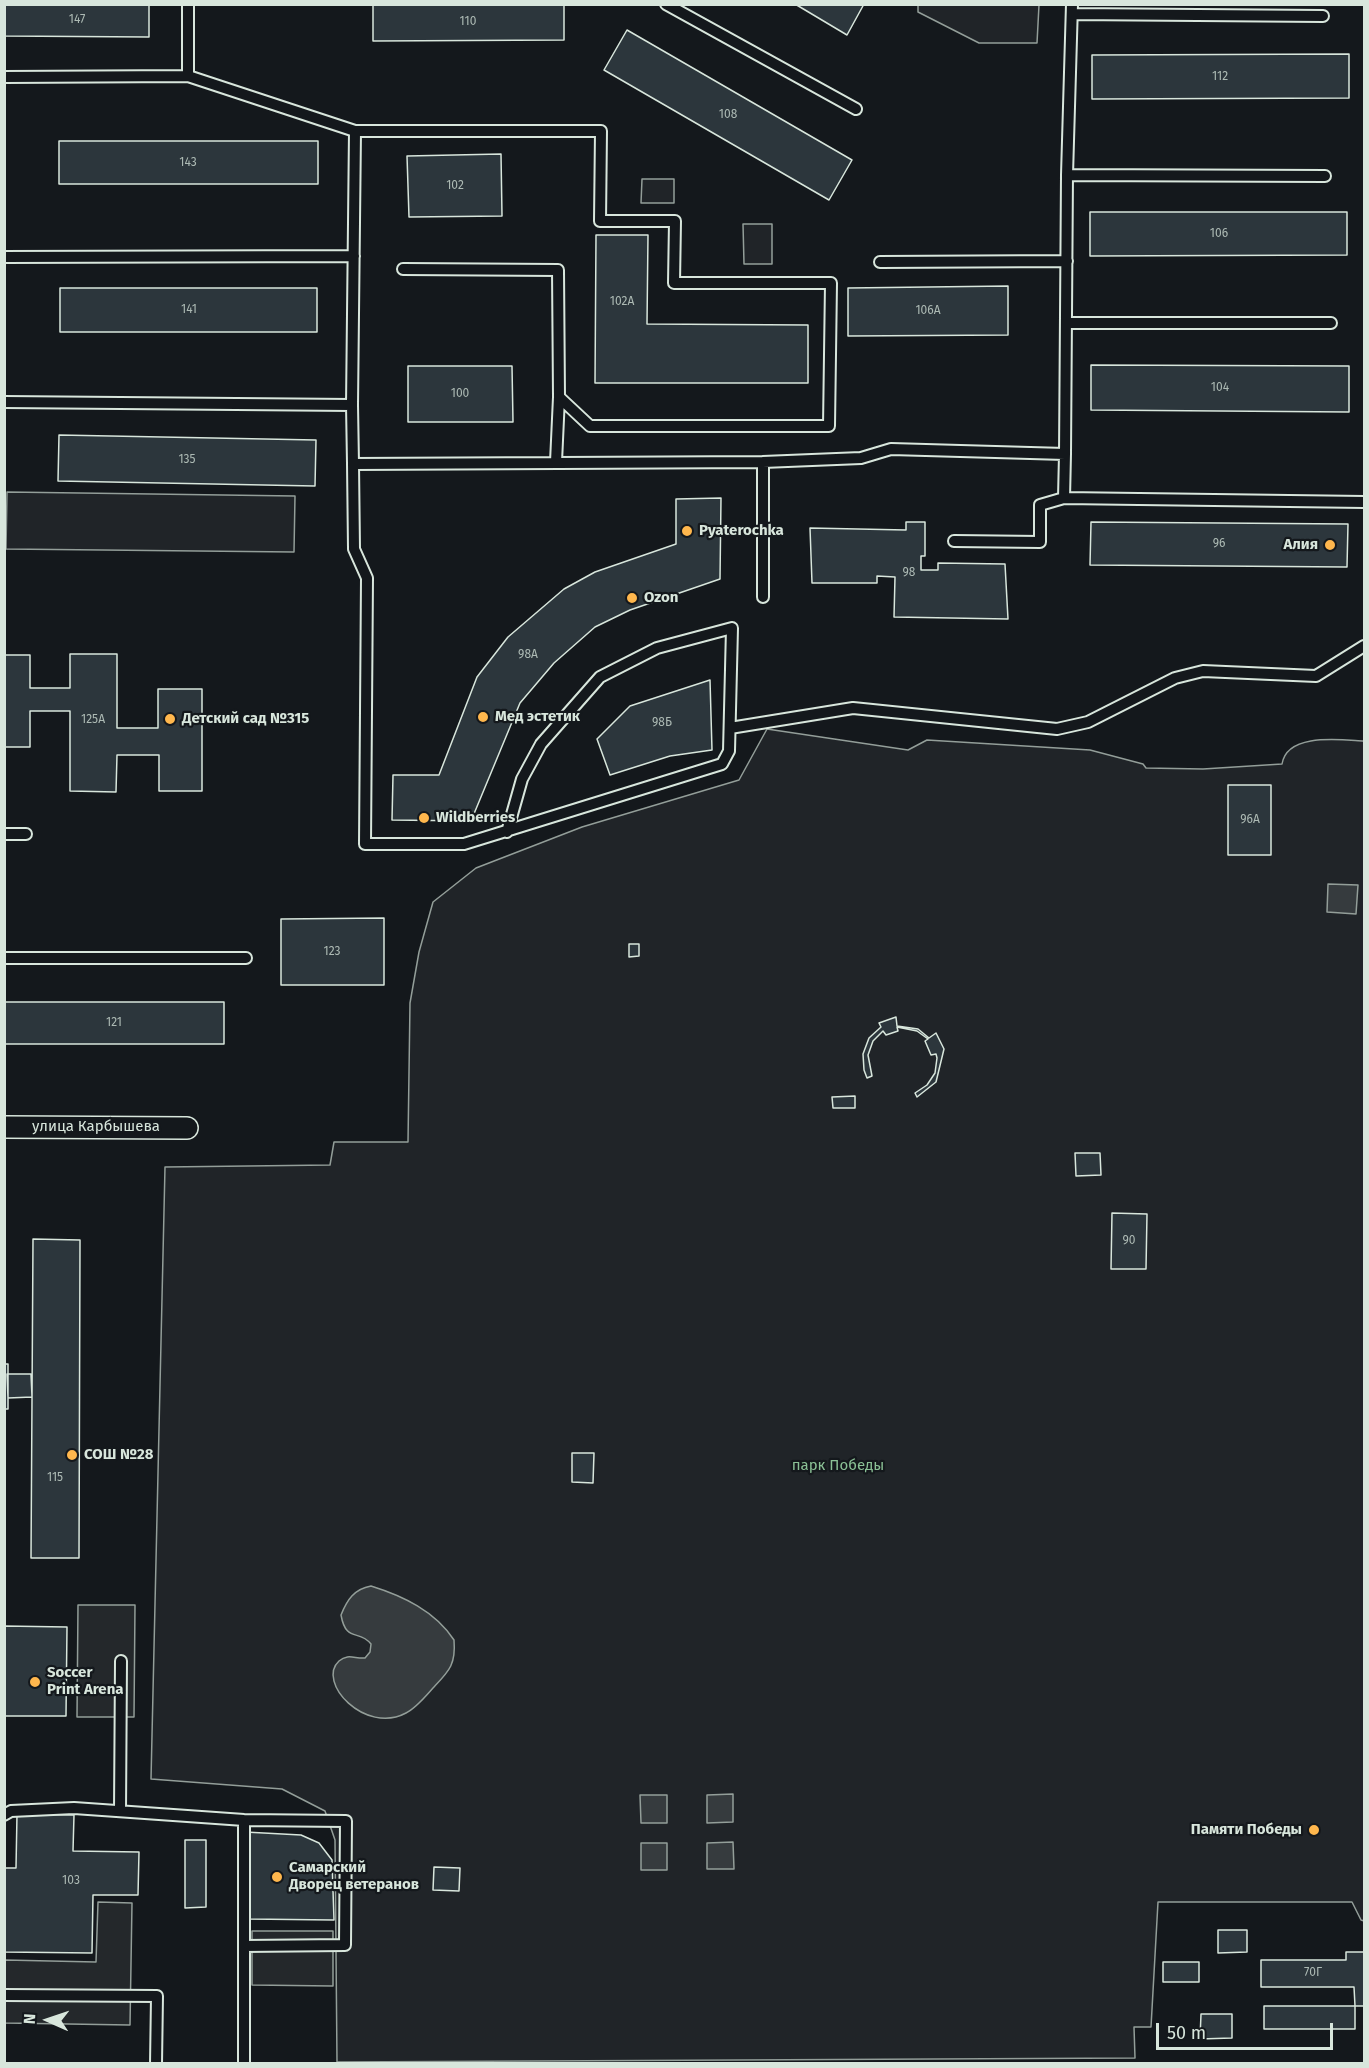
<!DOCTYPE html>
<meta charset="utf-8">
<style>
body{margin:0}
#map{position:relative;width:1369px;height:2068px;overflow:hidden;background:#14181c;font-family:"Fira Sans",sans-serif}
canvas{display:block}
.frame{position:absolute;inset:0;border:6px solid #d8e6dc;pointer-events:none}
.north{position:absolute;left:18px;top:1990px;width:60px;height:60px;-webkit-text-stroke:4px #14181c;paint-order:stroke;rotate:273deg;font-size:16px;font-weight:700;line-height:24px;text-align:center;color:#d8e6dc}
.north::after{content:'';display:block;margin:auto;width:21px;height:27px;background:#d8e6dc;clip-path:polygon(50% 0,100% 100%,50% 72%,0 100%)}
.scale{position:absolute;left:1156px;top:2023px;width:177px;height:27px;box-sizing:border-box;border:3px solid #d8e6dc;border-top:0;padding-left:8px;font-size:18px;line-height:21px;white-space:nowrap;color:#d8e6dc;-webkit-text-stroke:4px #14181c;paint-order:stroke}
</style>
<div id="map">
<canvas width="1369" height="2068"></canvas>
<div class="frame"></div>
<div class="north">N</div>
<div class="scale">50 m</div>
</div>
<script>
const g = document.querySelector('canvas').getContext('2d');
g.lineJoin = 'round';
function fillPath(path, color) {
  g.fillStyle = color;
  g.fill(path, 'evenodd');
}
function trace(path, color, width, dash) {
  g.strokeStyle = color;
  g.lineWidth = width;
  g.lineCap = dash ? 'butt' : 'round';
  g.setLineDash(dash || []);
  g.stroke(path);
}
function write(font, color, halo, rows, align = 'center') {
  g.font = font + ' "Fira Sans",sans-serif';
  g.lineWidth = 4.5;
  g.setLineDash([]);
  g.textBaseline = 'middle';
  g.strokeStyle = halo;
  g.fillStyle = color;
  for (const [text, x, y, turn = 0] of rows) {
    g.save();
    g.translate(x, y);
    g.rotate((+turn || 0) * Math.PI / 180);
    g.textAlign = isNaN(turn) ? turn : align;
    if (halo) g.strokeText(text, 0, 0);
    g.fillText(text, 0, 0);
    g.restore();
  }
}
const green = new Path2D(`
 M 918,5 L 1039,5 L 1037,43 L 979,43 L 918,12 Z
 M 642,179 L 674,179 L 674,203 L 641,203 Z
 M 743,224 L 772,224 L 772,264 L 744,264 Z
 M 7,492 L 295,496 L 294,552 L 6,549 Z
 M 767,729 L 908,750 L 927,740 L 1090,750 L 1143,764 L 1146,768 L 1203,769 L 1282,764 C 1287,732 1342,740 1364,741 L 1364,1921 L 1361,1920 L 1352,1902 L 1158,1902 L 1151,2027 L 1134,2027 L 1135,2058 L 337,2062 L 335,1840 L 325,1811 L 282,1789 L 151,1779 L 165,1167 L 330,1165 L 334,1142 L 408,1142 L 410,1003 L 419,952 L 433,902 L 476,868 L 582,827 L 739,780 Z`);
const parking = new Path2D(`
 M 78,1605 L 135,1605 L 134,1717 L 77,1717 Z
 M 98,1902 L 132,1903 L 130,2025 L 5,2023 L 5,1960 L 96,1962 Z
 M 252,1931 L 333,1931 L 333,1986 L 252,1985 Z`);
const water = new Path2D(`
 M 1328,884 L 1358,885 L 1356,914 L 1327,912 Z
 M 371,1586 C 403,1596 435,1611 454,1640 C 456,1665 449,1671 433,1688 C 425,1697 416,1708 406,1713 C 365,1735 316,1682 339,1661 C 348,1653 355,1659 365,1658 L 370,1652 L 371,1644 C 359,1629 346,1643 341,1615 C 347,1600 354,1589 371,1586 Z
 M 733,1794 L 733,1822 L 707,1823 L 707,1795 Z
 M 640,1795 L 667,1795 L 667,1823 L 641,1823 Z
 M 733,1842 L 734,1869 L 707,1869 L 707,1843 Z
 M 641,1843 L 667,1843 L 667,1870 L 641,1870 Z`);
const building = new Path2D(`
 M 4,4 L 149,4 L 149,37 L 4,36 Z
 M 373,4 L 564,4 L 564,40 L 373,41 Z
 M 795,4 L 864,4 L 847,35 Z
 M 627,30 L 852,160 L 829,200 L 604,70 Z
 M 1349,54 L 1349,98 L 1092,99 L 1092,55 Z
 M 59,141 L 318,141 L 318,184 L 59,184 Z
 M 501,154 L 502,216 L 409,217 L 407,156 Z
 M 1090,212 L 1347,212 L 1347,255 L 1090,256 Z
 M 596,235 L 648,235 L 647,324 L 808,325 L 808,383 L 595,383 Z
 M 1008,286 L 1008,335 L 848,336 L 848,288 Z
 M 60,288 L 317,288 L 317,332 L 60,332 Z
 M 1091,365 L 1349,366 L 1349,412 L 1091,410 Z
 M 408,366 L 512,366 L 513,422 L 408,422 Z
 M 59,435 L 316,440 L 315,486 L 58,481 Z
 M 721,498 L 720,579 L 630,610 L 595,627 L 554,663 L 520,703 L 471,821 L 392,820 L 393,775 L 439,775 L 477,677 L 508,637 L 564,589 L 595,572 L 676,544 L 676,499 Z
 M 906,522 L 925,522 L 925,556 L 921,556 L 921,570 L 938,570 L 938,563 L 1005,564 L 1008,619 L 894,617 L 895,577 L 877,576 L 877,583 L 812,583 L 810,528 L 906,530 Z
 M 1091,522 L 1348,524 L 1347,567 L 1090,565 Z
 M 70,654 L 117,654 L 117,728 L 158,728 L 158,689 L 202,689 L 202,791 L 159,791 L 159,755 L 117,755 L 116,792 L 70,791 L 70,711 L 30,711 L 30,747 L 4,747 L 4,655 L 30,655 L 30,688 L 70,688 Z
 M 710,680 L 712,750 L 670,756 L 610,775 L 597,739 L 630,706 Z
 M 1228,785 L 1271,785 L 1271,855 L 1228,855 Z
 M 384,918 L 384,985 L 281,985 L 281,919 Z
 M 629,944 L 639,944 L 639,956 L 629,957 Z
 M 4,1002 L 224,1002 L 224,1044 L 4,1044 Z
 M 896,1017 L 897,1026 L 918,1029 L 929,1038 L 936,1033 L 944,1049 L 936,1082 L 917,1097 L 915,1093 L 927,1085 L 935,1073 L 937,1058 L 936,1054 L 931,1055 L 925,1041 L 928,1039 L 917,1031 L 897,1027 L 898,1031 L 886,1035 L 883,1031 L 873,1041 L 868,1055 L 872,1076 L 867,1078 L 864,1070 L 863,1054 L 869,1038 L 881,1027 L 879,1023 Z
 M 855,1096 L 855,1108 L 833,1108 L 832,1097 Z
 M 1075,1153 L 1100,1153 L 1101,1175 L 1076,1176 Z
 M 1112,1213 L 1147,1214 L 1146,1269 L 1111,1269 Z
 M 33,1239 L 80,1240 L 79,1558 L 31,1558 Z
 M 4,1364 L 8,1364 L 8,1409 L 4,1409 Z
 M 7,1374 L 31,1374 L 32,1397 L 8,1398 Z
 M 572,1453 L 594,1453 L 593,1483 L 572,1482 Z
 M 4,1626 L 67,1627 L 66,1716 L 4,1716 Z
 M 17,1814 L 74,1815 L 73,1851 L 139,1852 L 138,1895 L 93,1895 L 92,1953 L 4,1952 L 4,1868 L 16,1868 Z
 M 245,1832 L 301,1835 L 319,1843 L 332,1860 L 334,1920 L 248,1919 Z
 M 185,1840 L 206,1840 L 206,1907 L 185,1908 Z
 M 434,1867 L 460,1868 L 459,1891 L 433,1890 Z
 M 1218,1930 L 1247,1930 L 1247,1952 L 1218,1953 Z
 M 1346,1952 L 1364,1952 L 1364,2006 L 1355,2006 L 1354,1987 L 1261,1987 L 1261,1960 L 1346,1960 Z
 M 1163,1962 L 1199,1962 L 1199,1982 L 1163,1982 Z
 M 1264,2006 L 1355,2006 L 1355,2029 L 1264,2029 Z
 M 1201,2014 L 1232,2014 L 1232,2038 L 1200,2039 Z`);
const lane = new Path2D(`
 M 666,4 L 856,109
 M 1072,14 L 1323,16
 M 188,76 L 355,131 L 352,405
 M 4,77 L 188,76 L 188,4
 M 355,131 L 601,131 L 600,221 L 675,221 L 674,283 L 831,283 L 829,426 L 590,426 L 559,397 L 556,462
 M 1067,175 L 1072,4
 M 4,257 L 354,256
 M 880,262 L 1067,261
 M 403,269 L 558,270 L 559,397
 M 1066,323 L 1331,323
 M 4,402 L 352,405 L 353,464 L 763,462
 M 1065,454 L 1067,175 L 1325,176
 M 353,464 L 354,549 L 367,578 L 365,844 L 464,844 L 722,764 L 729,751 L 732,628 L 657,648 L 600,677 L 541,744 L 522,779 L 507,832
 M 954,541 L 1040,542 L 1040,505 L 1064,498
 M 763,597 L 763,462 L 861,458 L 891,449 L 1065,454 L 1064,498 L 1364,502
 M 730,728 L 853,708 L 1057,729 L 1088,722 L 1175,678 L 1203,671 L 1316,676 L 1364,646
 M 4,834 L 26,834
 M 4,958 L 246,958
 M 120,1811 L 121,1661
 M 4,1815 L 11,1811 L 74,1808 L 244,1820 L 346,1821 L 345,1945 L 244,1946
 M 244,1820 L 244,2064
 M 4,1995 L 157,1996 L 156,2064`);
const street = new Path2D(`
 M 4,1127 L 187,1128`);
const markers = [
 [687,531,6,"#ffb74d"],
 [1330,545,6,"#ffb74d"],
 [632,598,6,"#ffb74d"],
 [483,717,6,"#ffb74d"],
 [170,719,6,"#ffb74d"],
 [424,818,6,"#ffb74d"],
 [72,1455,6,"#ffb74d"],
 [35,1682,6,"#ffb74d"],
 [1314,1830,6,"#ffb74d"],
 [277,1877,6,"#ffb74d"]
];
const numberNames = [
 ["147",77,20],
 ["110",468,22],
 ["112",1220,77],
 ["108",728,115],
 ["143",188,163],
 ["102",455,186],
 ["106",1219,234],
 ["102А",622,302],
 ["141",189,310],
 ["106А",928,311],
 ["104",1220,388],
 ["100",460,394],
 ["135",187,460],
 ["96",1219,544],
 ["98",909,573],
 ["98А",528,655],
 ["125А",93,720],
 ["98Б",662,723],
 ["96А",1250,820],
 ["123",332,952],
 ["121",114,1023],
 ["90",1129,1241],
 ["115",55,1478],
 ["103",71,1881],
 ["70Г",1313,1973]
];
const poiNames = [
 ["Pyaterochka",699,531],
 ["Алия",1318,545,"right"],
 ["Ozon",644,598],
 ["Мед эстетик",495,717],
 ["Детский сад №315",182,719],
 ["Wildberries",436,818],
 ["СОШ №28",84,1455],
 ["Soccer",47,1673],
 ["Print Arena",47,1690],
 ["Памяти Победы",1302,1830,"right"],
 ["Самарский",289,1868],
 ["Дворец ветеранов",289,1885]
];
const streetNames = [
 ["улица Карбышева",96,1127]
];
const parkNames = [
 ["парк Победы",838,1466]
];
fillPath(green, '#202428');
trace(green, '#939e99', 1.5);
fillPath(parking, '#24282b');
trace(parking, '#939e99', 1.5);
fillPath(water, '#363b3e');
trace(water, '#939e99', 1.5);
fillPath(building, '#2c363c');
trace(building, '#d8e6dc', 1.5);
trace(lane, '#d8e6dc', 14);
trace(street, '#d8e6dc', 24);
trace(lane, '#14181c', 10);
trace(street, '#14181c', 21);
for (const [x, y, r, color] of markers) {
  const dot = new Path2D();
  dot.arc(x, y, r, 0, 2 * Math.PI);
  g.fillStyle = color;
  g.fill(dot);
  trace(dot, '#14181c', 2);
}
write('12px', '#adbab4', null, numberNames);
write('bold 15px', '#d8e6dc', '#14181c', poiNames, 'left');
write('15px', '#d8e6dc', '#14181c', streetNames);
write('15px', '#8ac095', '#14181c', parkNames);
</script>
